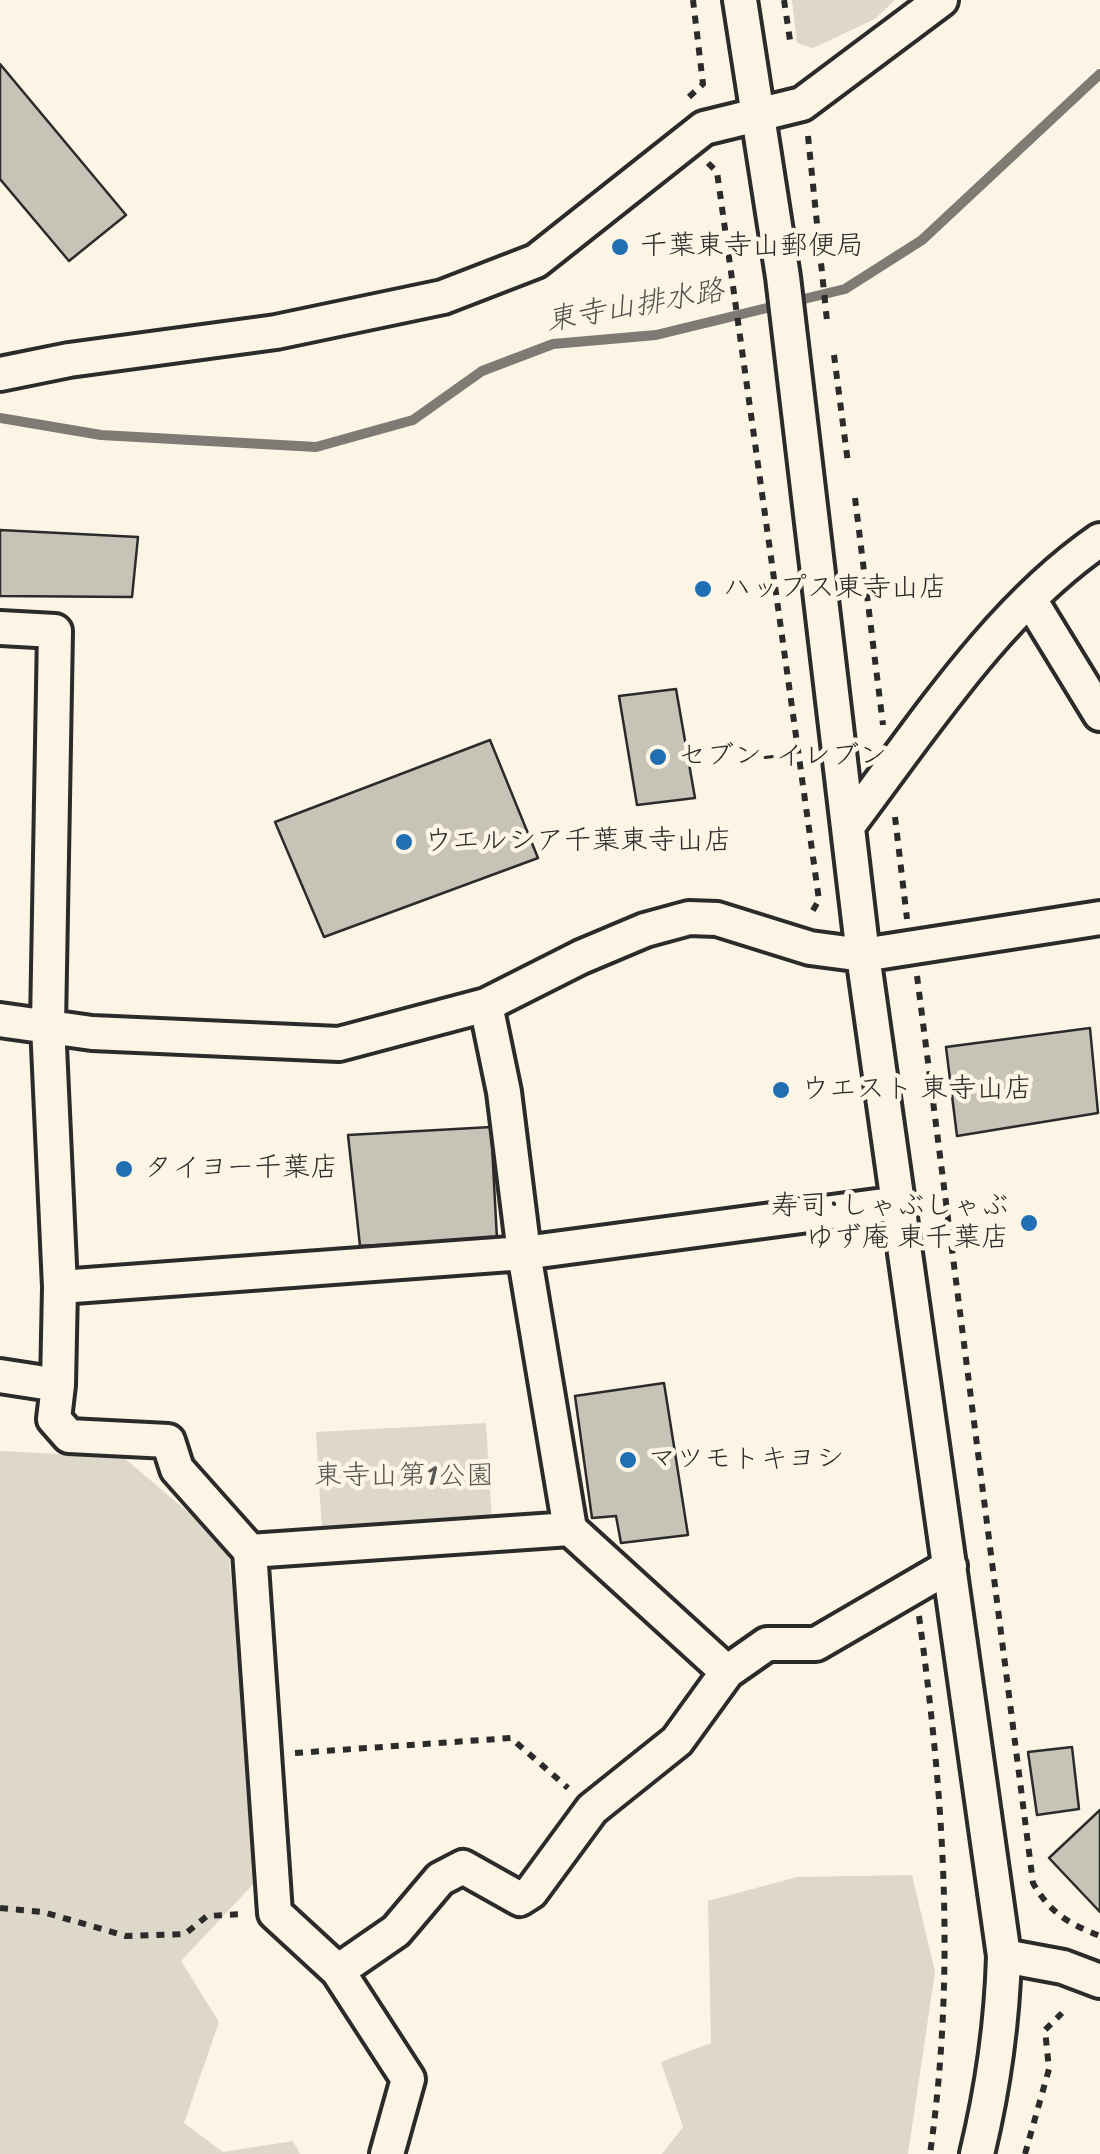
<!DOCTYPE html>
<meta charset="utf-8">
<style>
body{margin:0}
canvas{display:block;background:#fcf5e5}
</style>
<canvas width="1100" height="2154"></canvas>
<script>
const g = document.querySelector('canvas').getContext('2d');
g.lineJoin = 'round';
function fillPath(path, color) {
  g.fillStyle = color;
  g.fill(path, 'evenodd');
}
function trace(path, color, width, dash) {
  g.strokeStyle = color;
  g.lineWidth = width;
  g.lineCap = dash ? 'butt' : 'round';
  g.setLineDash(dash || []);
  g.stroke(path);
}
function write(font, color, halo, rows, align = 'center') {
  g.font = font + ' Sriracha,"Klee One",sans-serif';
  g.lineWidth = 9;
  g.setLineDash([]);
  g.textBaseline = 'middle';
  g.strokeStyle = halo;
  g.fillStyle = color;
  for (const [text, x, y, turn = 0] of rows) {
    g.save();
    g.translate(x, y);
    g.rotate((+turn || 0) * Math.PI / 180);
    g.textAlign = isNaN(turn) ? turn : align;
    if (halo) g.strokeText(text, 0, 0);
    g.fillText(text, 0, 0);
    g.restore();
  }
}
const green = new Path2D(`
 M 792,0 L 895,0 L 875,19 L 813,48 L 797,43 Z
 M 486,1423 L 492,1521 L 322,1530 L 316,1432 Z
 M 0,1451 L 123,1457 L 228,1546 L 261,1876 L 181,1961 L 219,2022 L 184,2123 L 223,2152 L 293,2141 L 300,2154 L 0,2154 Z
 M 912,1875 L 935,1972 L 908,2154 L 662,2154 L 683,2127 L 661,2062 L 711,2043 L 708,1901 L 797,1877 Z`);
const stream = new Path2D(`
 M 0,418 L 101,435 L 316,447 L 413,420 L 482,371 L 553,344 L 656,335 L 845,289 L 922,240 L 1100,74`);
const building = new Path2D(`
 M 0,64 L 126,215 L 69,261 L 0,179 Z
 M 0,530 L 138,537 L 132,597 L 0,596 Z
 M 676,689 L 695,798 L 637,805 L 619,696 Z
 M 490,740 L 538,858 L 324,937 L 275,822 Z
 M 1090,1028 L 1098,1113 L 957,1136 L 946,1047 Z
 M 491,1127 L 497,1239 L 360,1246 L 348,1135 Z
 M 664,1383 L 688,1535 L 621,1543 L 616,1516 L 592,1518 L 575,1396 Z
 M 1072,1747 L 1079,1809 L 1037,1815 L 1028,1752 Z
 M 1100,1810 L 1100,1912 L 1049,1858 Z`);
const path = new Path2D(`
 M 784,0 L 791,47
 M 689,97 L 703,84 L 693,0
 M 808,136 L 827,321
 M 708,163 L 717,172 L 819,900 L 809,917
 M 834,355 L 848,463
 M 855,498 L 883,725
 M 895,817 L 907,919
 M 917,976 L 1033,1883 C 1050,1913 1069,1924 1100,1936
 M 919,1616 C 944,1799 956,1971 930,2154
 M 295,1753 L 511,1738 L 568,1788
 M 0,1908 L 43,1912 L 126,1936 L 185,1934 L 207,1916 L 244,1914
 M 1025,2154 L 1049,2069 L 1045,2030 L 1062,2013`);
const minor = new Path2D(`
 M 740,0 L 783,277 L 863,955 L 1004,1956 C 1002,2024 993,2088 977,2154
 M 0,374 L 69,360 L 276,332 L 443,297 L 536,261 L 704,128 L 802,104 L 941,0
 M 1031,601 L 1100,714
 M 0,628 L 55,631 L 48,1025 L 60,1287 L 58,1385 L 54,1419 L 69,1436 L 168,1441 L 177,1469 L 250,1551 L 275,1913 L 338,1971 L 408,2079 L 387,2154
 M 848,826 C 923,727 997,611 1100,540
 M 486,1005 L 504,1092 L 524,1253 L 570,1529 L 727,1672 L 767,1644 L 816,1644 L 950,1566
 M 0,1020 L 92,1033 L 339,1044 L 486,1005 L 581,957 L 645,930 L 689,918 L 717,919 L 810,948 L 863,955 L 1100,918
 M 60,1287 L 524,1253 L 899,1203
 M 0,1376 L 58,1385
 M 250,1551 L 570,1529
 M 1004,1956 L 1063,1967 L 1100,1981
 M 338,1971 L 396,1931 L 440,1879 L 463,1867 L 520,1899 L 531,1892 L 592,1809 L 677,1741 L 727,1672`);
const markers = [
 [620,247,10,"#1f6fb2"],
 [703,589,10,"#1f6fb2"],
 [658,757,10,"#1f6fb2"],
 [404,842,10,"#1f6fb2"],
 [781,1090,10,"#1f6fb2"],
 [124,1169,10,"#1f6fb2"],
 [1029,1223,10,"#1f6fb2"],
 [628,1460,10,"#1f6fb2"]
];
const poiNames = [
 ["千葉東寺山郵便局",640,247],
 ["ハップス東寺山店",723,589],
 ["セブン-イレブン",678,757],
 ["ウエルシア千葉東寺山店",424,842],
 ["ウエスト 東寺山店",801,1090],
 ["タイヨー千葉店",144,1169],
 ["寿司･しゃぶしゃぶ",1009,1207,"right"],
 ["ゆず庵 東千葉店",1009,1239,"right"],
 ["マツモトキヨシ",648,1460]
];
const parkNames = [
 ["東寺山第1公園",404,1477]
];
const waterNames = [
 ["東寺山排水路",635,307,-10]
];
fillPath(green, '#ded8ca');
trace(stream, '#7d7b74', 10);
fillPath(building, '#c8c3b7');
trace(building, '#2b2b2b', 2.5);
trace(minor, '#2b2b2b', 40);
trace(path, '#2b2b2b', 6, [8, 8]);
trace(minor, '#fcf5e5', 32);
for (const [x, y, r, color] of markers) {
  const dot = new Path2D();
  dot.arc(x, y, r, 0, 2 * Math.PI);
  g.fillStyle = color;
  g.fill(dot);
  trace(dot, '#fcf5e5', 4);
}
write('28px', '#2b2b2b', '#fcf5e5', poiNames, 'left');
write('28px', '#585653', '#fcf5e5', parkNames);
write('italic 30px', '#545350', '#fcf5e5', waterNames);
</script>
